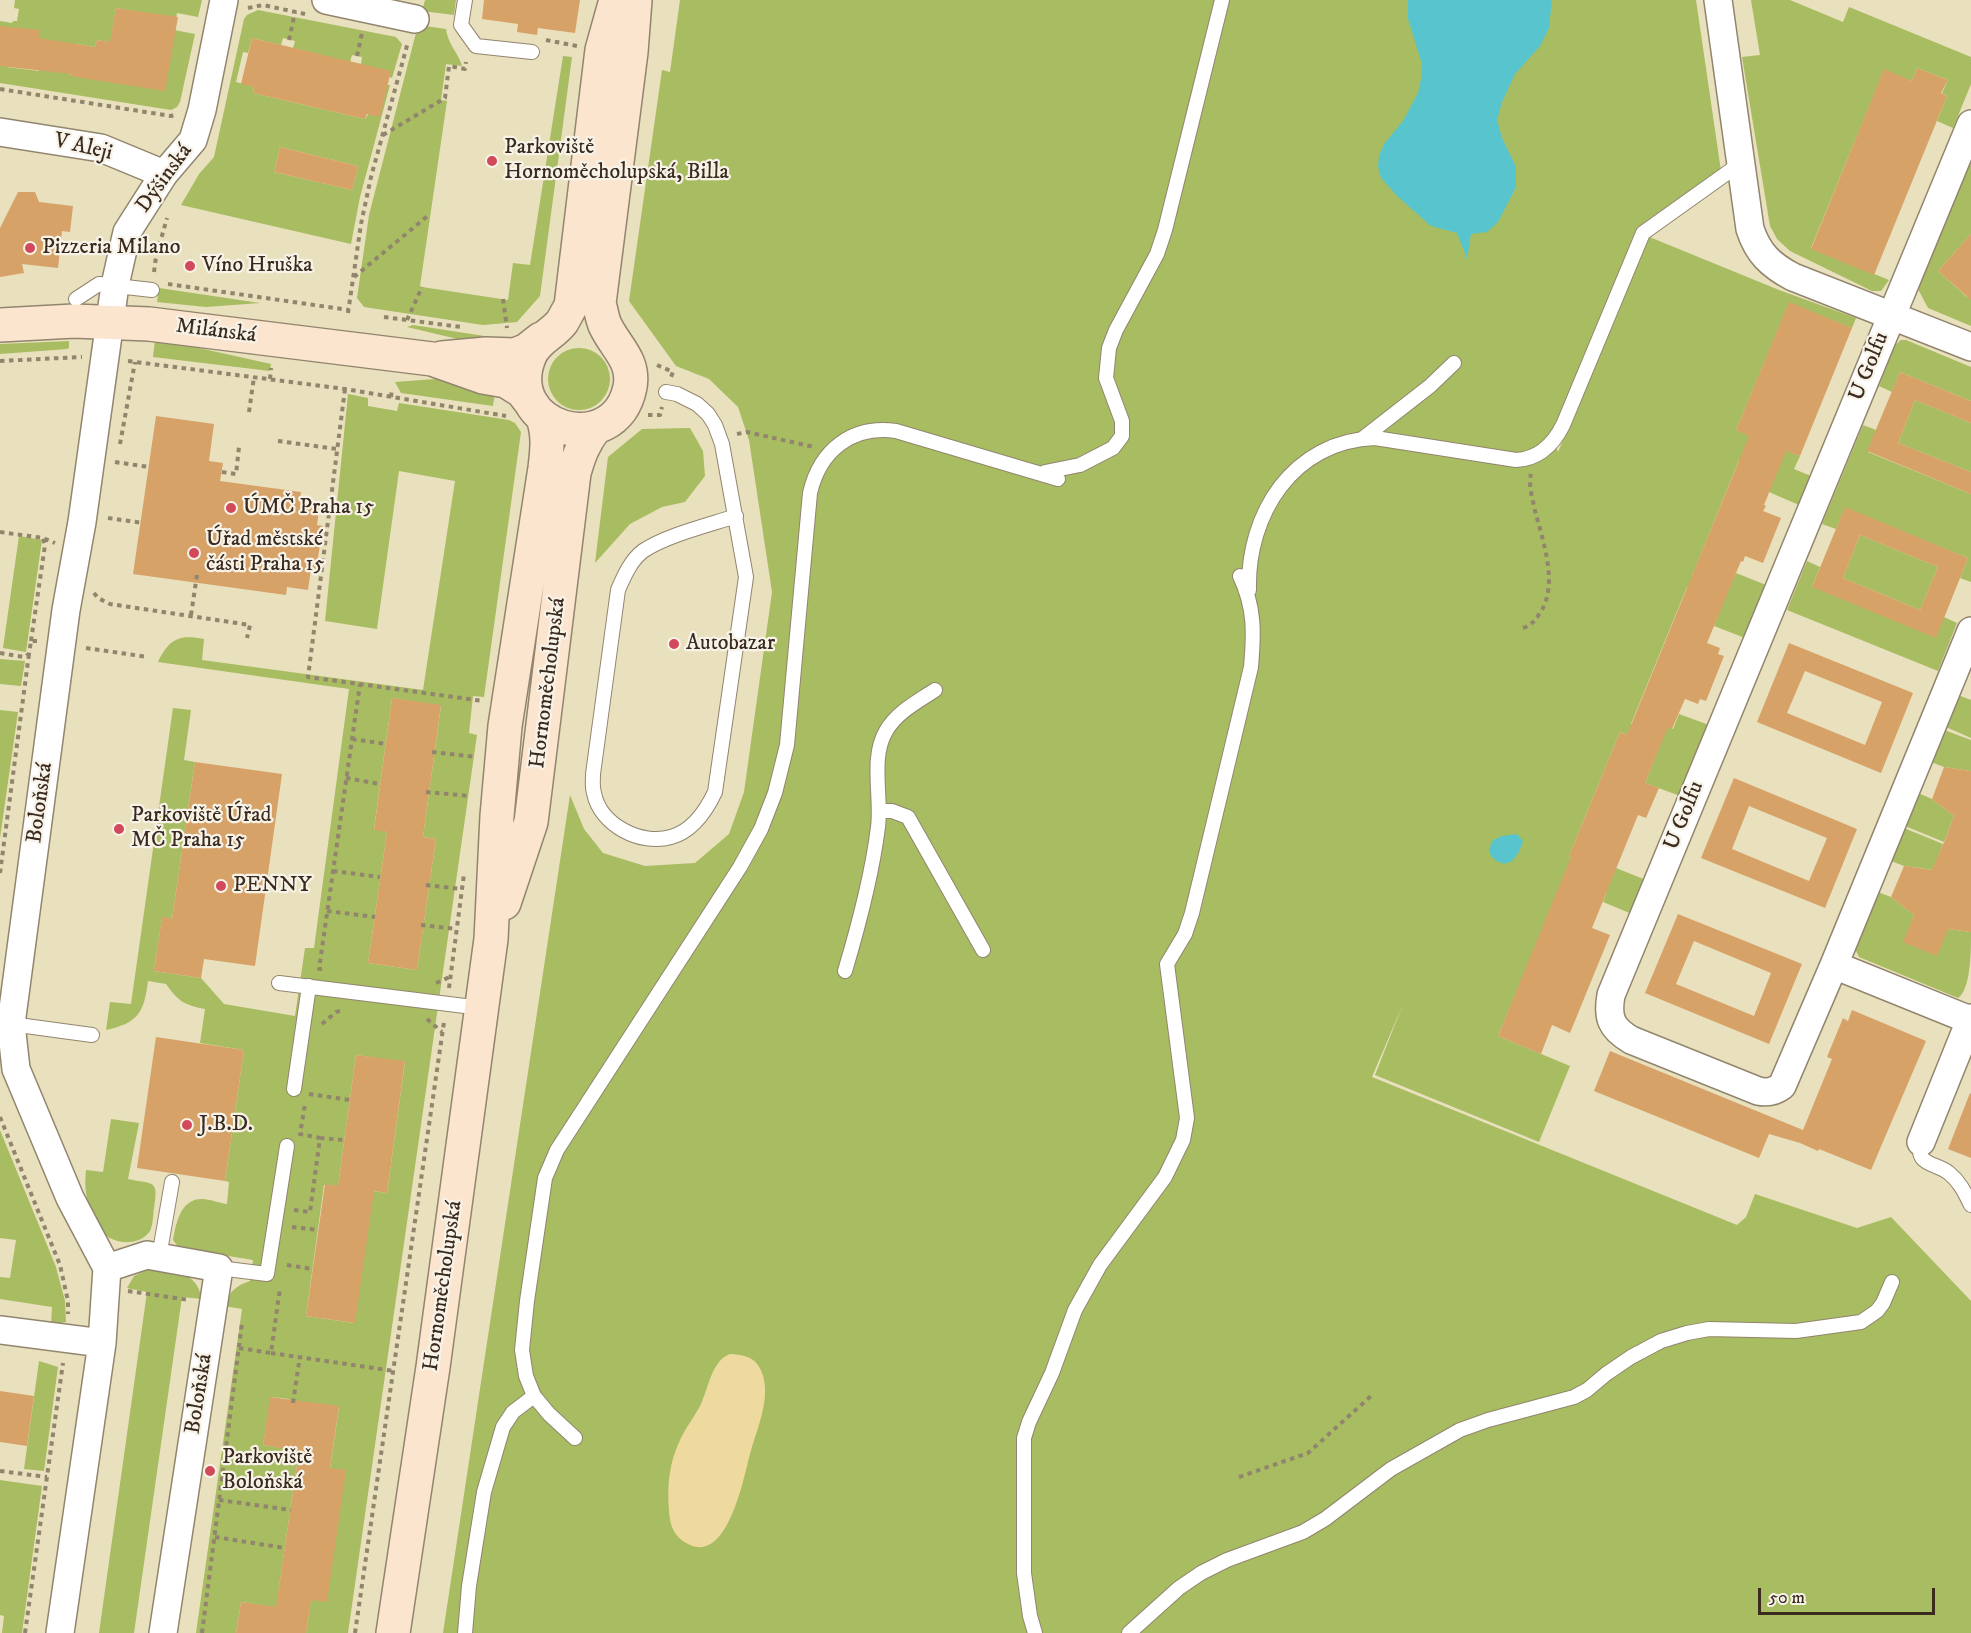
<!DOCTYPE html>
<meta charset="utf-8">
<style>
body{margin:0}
#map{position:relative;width:1971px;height:1633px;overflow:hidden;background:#e9e0bd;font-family:"IM FELL DW Pica",serif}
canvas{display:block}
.scale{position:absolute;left:1758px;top:1588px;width:177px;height:27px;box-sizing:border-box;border:3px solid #3b2a1e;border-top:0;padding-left:8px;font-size:18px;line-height:21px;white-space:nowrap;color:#3b2a1e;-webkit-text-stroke:4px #f7f3e8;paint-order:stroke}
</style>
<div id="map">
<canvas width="1971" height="1633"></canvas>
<div class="scale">50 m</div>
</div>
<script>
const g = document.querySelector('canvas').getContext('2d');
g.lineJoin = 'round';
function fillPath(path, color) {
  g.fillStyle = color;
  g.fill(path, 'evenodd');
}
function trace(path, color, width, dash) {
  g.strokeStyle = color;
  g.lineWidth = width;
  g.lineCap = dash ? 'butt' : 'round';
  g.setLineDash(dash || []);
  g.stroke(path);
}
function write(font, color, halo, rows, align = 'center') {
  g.font = font + ' "IM FELL DW Pica",serif';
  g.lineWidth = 4.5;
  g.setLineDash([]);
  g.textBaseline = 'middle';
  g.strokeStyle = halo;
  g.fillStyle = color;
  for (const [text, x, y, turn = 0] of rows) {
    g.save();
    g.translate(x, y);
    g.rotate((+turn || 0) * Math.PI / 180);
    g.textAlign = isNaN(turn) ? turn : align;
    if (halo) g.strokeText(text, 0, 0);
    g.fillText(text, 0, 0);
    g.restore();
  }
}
const green = new Path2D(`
 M 15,0 L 202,0 L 198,17 L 177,13 L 174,30 L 195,34 L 180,102 L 177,107 L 171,110 L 0,83 L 0,21 L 12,23 L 13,21 L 17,21 L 19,9 L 14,8 ZM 116,8 L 145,13 L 112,32 ZM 11,36 L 42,39 L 39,71 L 7,67 ZM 97,40 L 109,42 L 70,76 L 76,44 L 95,47 Z
 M 425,0 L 456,0 L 454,15 L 422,11 Z
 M 680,0 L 1696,0 L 1721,171 L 1638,230 L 1553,438 L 1558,452 L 1647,236 L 1779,290 L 1856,318 L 1852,328 L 1789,303 L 1736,430 L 1800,456 L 1794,469 L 1811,476 L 1799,505 L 1769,492 L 1739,460 L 1692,576 L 1728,591 L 1736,573 L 1766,585 L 1745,638 L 1714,626 L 1719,613 L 1710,596 L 1687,587 L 1631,724 L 1654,734 L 1659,723 L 1673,729 L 1679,714 L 1709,725 L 1680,796 L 1645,783 L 1659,748 L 1620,732 L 1569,856 L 1613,875 L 1616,868 L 1646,880 L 1632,914 L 1603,902 L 1607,891 L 1530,959 L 1498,1036 L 1570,1066 L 1539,1142 L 1375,1075 L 1403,1004 L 1372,1077 L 1737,1225 L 1746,1217 L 1755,1194 L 1857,1228 L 1891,1217 L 1971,1301 L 1971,1633 L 443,1633 L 570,795 L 584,829 L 603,853 L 645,866 L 695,863 L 729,834 L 744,792 L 772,592 L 749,440 L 738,407 L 709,379 L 676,366 L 629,301 L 662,70 L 670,72 Z
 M 1751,0 L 1790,0 L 1843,22 L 1849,7 L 1971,57 L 1971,84 L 1953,128 L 1937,121 L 1947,96 L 1942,93 L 1948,80 L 1917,68 L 1912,81 L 1884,70 L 1811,248 L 1889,280 L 1881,291 L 1872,291 L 1790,251 L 1777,239 L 1770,226 L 1742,57 L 1760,55 Z
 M 258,10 L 396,37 L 402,44 L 392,78 L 361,64 L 362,57 L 352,55 L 350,62 L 293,48 L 295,41 L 283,38 L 281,45 L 252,38 L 248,53 L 243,52 L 236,82 L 254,87 L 253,93 L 365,119 L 387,85 L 390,85 L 360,197 L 351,244 L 181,205 L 199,174 L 214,157 L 244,19 L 247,15 ZM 280,147 L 358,166 L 352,190 L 274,172 Z
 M 418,25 L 446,29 C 448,45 458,52 462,66 L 446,64 L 441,100 L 447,101 L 420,286 L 422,287 L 508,300 L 513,263 L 530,265 L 563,56 L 572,57 L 540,296 L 517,322 L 483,325 L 364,307 L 357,298 L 369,215 Z
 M 1971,160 L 1971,234 L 1938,271 L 1967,297 L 1971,288 L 1971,326 L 1928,308 L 1918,289 Z
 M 159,288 L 260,303 L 206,307 L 157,302 Z
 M 413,325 L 504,339 L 487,346 L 407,327 Z
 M 155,340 L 163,340 L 271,364 L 270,371 L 153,357 Z
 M 1901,340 L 1906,340 L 1971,367 L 1971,401 L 1900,372 L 1892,392 L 1879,386 L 1895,345 Z
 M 69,341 L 69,348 L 67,349 L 0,354 L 0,344 Z
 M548 379a31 31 0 1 1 62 0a31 31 0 1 1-62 0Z
 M 448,378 L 496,385 L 493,406 L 401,393 L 395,382 Z
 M 348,394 L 368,398 L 368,406 L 397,411 L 399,403 L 509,420 L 515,423 L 521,432 L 484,697 L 473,696 L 469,733 L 477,735 L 348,1633 L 306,1633 L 339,1407 L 289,1402 L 289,1399 L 271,1397 L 263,1445 L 290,1449 L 305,1448 L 297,1464 L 278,1594 L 281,1612 L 267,1606 L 241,1602 L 236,1633 L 196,1633 L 242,1309 L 224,1306 C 229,1292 235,1286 250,1281 L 253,1260 L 179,1248 L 173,1240 C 176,1224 180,1199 202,1199 C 210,1199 219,1203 227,1204 L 229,1182 L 225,1181 L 244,1050 L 200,1043 L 205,1009 C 184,1005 178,1001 166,984 L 148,981 C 144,1013 138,1023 106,1030 L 110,1002 L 131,1004 L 173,708 L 191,710 L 184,760 L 195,762 L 172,919 L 162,918 L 154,971 L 201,978 L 224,1004 L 295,1016 L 305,948 L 314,948 L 349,689 L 158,662 C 169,639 179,634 204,639 L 202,660 L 423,690 L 455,481 L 399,471 L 377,629 L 325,621 ZM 392,698 L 441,706 L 423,837 L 436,839 L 417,970 L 368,963 L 387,832 L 374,829 ZM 356,1055 L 405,1062 L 387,1193 L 373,1191 L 354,1323 L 306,1316 L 324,1185 L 338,1186 Z
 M 1915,400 L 1971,423 L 1971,472 L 1898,443 Z
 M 1863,425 L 1876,430 L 1868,452 L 1971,494 L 1971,582 L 1960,578 L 1968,558 L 1845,508 L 1836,529 L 1822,524 Z
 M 690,428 L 703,451 L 705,476 L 685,502 L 662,507 L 630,524 L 595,563 L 608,457 L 642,429 Z
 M 1860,535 L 1938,567 L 1920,610 L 1843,578 Z
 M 19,536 L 42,540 L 26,652 L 3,648 Z
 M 1807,561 L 1820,567 L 1812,587 L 1944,617 L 1957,623 L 1938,671 L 1787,610 Z
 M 0,659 L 25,661 L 21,686 L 0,684 Z
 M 1958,695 L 1971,700 L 1971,738 L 1946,727 Z
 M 0,710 L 18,712 L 0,838 Z
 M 1944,730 L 1971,740 L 1971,771 L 1944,767 L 1931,762 Z
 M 1918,793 L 1932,799 L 1954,816 L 1944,842 L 1905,826 Z
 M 1904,828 L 1943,844 L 1933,870 L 1904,866 L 1891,861 Z
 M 1878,892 L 1891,897 L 1914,915 L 1904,942 L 1948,929 L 1971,932 C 1971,950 1971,990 1958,998 L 1859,957 L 1855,949 Z
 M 111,1119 L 139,1123 L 128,1179 C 153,1185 159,1178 154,1208 C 153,1215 153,1225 150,1231 C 139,1247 113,1245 101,1231 C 98,1228 97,1223 95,1219 C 86,1201 84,1190 86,1170 L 103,1172 Z
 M 0,1130 L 56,1267 L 65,1301 L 66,1322 L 51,1325 L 52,1307 L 0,1299 L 0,1277 L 10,1278 L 16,1240 L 0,1238 Z
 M 151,1268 C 176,1273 196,1270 202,1299 L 182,1297 L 134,1633 L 99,1633 L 147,1292 L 127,1288 L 134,1276 Z
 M 39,1361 L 58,1367 L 44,1471 L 24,1469 Z
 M 0,1480 L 42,1486 L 22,1633 L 2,1633 L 4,1616 L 0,1615 Z`);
const sand = new Path2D(`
 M 730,1354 C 740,1355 751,1355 758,1365 C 775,1391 757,1428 750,1454 C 744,1476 728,1565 688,1544 C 674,1537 670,1526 669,1511 C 667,1486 669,1463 680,1440 C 686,1427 695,1416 701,1404 C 708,1389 712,1360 730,1354 Z`);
const water = new Path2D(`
 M 1408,0 L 1552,0 L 1549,28 L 1540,46 L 1515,74 L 1502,102 L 1497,120 L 1502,138 L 1516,167 L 1516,187 L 1498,222 L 1487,232 L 1471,234 L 1467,259 L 1457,233 L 1431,226 L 1397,196 L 1381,178 L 1378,167 L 1379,156 L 1384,144 L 1403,121 L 1418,93 L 1421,79 L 1422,64 L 1408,19 Z
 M 1517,834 L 1523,841 C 1520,852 1511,870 1497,861 C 1492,858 1490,855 1489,849 L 1493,840 L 1502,836 Z`);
const building = new Path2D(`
 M 484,0 L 580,0 L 575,33 L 538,28 L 537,35 L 517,32 L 518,24 L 482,19 Z
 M 116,8 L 178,17 L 165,91 L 70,76 L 71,74 L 0,66 L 0,26 L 40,30 L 39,38 L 95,47 L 97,40 L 110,42 Z
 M 252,38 L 391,71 L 380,117 L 367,114 L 365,119 L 253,93 L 254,87 L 241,84 Z
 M 1917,68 L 1948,80 L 1941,93 L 1947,96 L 1874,275 L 1811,249 L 1884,69 L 1912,81 Z
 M 280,147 L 358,166 L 352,190 L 274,172 Z
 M 18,192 L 35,192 L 39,202 L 73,206 L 70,232 L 62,231 L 58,268 L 22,264 L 24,273 L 0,277 L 0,228 Z
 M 1971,234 L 1971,300 L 1938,271 Z
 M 1789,302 L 1852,328 L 1800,456 L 1786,451 L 1764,505 L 1766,506 L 1763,511 L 1781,518 L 1763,563 L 1745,556 L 1743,562 L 1741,561 L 1707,643 L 1720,648 L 1718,654 L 1724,656 L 1706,701 L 1700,699 L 1698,704 L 1685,699 L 1672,729 L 1668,727 L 1645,783 L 1659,788 L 1646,818 L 1638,815 L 1592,928 L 1610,935 L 1570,1033 L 1552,1025 L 1541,1054 L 1498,1036 L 1571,857 L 1569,856 L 1620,732 L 1627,735 L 1749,436 L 1736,430 Z
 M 1900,372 L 1971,401 L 1971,423 L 1915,400 L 1898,443 L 1971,472 L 1971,494 L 1867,451 Z
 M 156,416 L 214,424 L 209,461 L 223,463 L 220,481 L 301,492 L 300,501 L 320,504 L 317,525 L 323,526 L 316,570 L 311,569 L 308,590 L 287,587 L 286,595 L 133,574 Z
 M 1845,507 L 1968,558 L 1936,638 L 1812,587 ZM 1860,535 L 1938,567 L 1920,610 L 1843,578 Z
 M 1789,643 L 1913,693 L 1881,773 L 1757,722 ZM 1805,671 L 1882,702 L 1865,745 L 1787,713 Z
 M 392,698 L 441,705 L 423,837 L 436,839 L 417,970 L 368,963 L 387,832 L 374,830 Z
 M 195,762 L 282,774 L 255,966 L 204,959 L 201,978 L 154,971 L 162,917 L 172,919 Z
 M 1944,767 L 1971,771 L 1971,932 L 1948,929 L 1937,956 L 1903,942 L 1914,915 L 1891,897 L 1904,866 L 1932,870 L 1945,840 L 1954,816 L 1932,799 Z
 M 1734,778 L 1857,829 L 1825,908 L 1701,858 ZM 1749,806 L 1827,838 L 1809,881 L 1732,849 Z
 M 1678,914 L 1802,964 L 1769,1044 L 1645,993 ZM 1694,941 L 1771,973 L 1754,1016 L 1676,984 Z
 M 1852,1010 L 1926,1041 L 1871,1170 L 1819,1149 L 1818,1151 L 1800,1143 L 1769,1134 L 1759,1158 L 1594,1091 L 1610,1051 L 1803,1130 L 1832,1059 L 1827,1057 L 1843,1018 L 1848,1021 Z
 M 156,1037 L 244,1050 L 225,1181 L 137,1168 Z
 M 356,1055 L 405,1061 L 387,1193 L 374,1191 L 355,1323 L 306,1316 L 325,1184 L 338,1186 Z
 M 1970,1093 L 1971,1094 L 1971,1158 L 1948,1149 Z
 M 0,1391 L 34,1396 L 27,1446 L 0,1442 Z
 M 270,1397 L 339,1406 L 330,1468 L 346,1470 L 327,1602 L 311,1600 L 306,1633 L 236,1633 L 241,1602 L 276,1607 L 299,1451 L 263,1445 Z`);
const path = new Path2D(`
 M 248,8 L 263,5 L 305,14
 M 289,40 L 295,12
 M 546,40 L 577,46
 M 357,56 L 362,33
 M 0,89 L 171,116 L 174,115
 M 383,135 L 445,98 L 449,66 L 465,69 L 466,62
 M 154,272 L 156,257 L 167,218
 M 354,277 L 430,214
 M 168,284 L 349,310
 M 503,299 L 507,328
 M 348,313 L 361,224 L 371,177 L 408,42
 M 384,317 L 461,327
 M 407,320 L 422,287
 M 0,361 L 82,357
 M 128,361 L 345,389 L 506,416
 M 657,365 L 673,372 L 671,377
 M 270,379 L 271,368
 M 345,389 L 308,677 L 483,701
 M 391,397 L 392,388
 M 249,412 L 254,377
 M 648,415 L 660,415 L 662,407
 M 737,434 L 747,432 L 814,447
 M 278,441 L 337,449
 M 120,444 L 135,362
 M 115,462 L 149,467
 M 222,472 L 236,474 L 239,447
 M 108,518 L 143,523
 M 0,532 L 43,538 L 55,543
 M 94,593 L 98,598 L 110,604 L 250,625 L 247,638
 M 191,615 L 197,575
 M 1523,628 C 1532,625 1535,620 1540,613 C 1559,585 1543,541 1535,511 C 1533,500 1528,486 1531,474
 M 31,641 L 45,545 L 43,538
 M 86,648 L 148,657
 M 0,653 L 24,657 L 29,654 L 31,641 L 37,641
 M 352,739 L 386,744
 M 432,752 L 476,757
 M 346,778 L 380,784
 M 426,792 L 470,796
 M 333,871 L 380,877
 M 0,873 L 29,654
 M 426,885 L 461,889
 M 327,911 L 375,917
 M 421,925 L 456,929
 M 322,969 L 319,969 L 360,684
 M 436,983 L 450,977
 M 449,988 L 464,874
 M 427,1019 L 442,1032
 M 322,1024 L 336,1012 L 343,1010
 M 309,1094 L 350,1100
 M 0,1117 L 60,1265 L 68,1301 L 68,1314
 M 320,1138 L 344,1140
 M 294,1210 L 310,1212 L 320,1138 L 300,1134 L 305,1104
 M 292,1227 L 318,1230
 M 287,1265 L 313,1269
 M 128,1291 L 189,1300
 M 239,1348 L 271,1353 L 280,1288
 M 271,1353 L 394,1371
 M 293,1403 L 300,1356
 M 0,1471 L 47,1477
 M 1239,1477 L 1308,1453 L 1371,1396
 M 219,1500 L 291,1510
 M 215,1537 L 285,1548
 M 25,1633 L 63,1363
 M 202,1633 L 242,1323
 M 355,1633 L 444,1022`);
const lane = new Path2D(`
 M 465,0 L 461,25 L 476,46 L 532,52
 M 76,299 L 99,284 L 152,290
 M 666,392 L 677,394 L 697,404 L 708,414 L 715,425 L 722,444 L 746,577 L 715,792 C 706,811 693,831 671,837 C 641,846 600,825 594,793 C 592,787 593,780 593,774 L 618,590 C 624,576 631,560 643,551 C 667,535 709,525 736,516
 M 1362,439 L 1430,386 L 1454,363
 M 1045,472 L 1080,465 L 1113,448 L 1122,436 L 1122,421 L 1106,378 L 1109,348 L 1116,330 L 1157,254 L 1165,230 L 1222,0
 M 1249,590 C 1247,514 1293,441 1375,438 L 1516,460 C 1538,459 1553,445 1563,425 L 1643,233 L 1741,163
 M 880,811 L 892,811 L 908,817 L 983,950
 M 845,971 C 859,924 872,876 878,827 C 882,797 870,758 886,731 C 897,712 917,702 935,690
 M 279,983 L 481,1008
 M 11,1024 L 92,1035
 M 294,1089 L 309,986
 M 1921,1142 C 1915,1166 1935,1162 1949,1173 C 1960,1182 1965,1193 1971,1205
 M 159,1257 L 172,1182
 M 219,1268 L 267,1274 L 287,1146
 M 575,1438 L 549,1414 L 534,1396 L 526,1376 L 522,1350 L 527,1301 L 545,1178 L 557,1150 L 740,867 L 761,829 L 775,793 L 787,745 L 810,493 C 820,450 852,425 896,431 L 1058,479
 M 465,1633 L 469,1586 L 484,1492 L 503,1427 L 513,1412 L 534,1396
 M 1035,1633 L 1030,1616 L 1024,1573 L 1024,1438 L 1029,1422 L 1052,1373 L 1075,1310 L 1100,1265 L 1165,1177 L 1183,1140 L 1187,1118 L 1167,964 L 1185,934 L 1192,913 L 1251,667 C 1254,633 1255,608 1240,576
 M 1129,1633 L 1179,1588 L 1201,1573 L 1227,1560 L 1303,1532 L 1325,1519 L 1391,1469 L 1460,1430 L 1488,1420 L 1574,1397 L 1587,1390 L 1606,1374 L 1631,1357 L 1661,1341 L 1687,1333 L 1709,1329 L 1796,1331 L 1861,1322 L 1877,1311 L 1883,1303 L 1892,1282`);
const street = new Path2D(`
 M 326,0 L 415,19
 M 1718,0 L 1750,229 C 1758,253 1770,265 1793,277 L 1971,347
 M 1971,124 L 1611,995 C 1607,1018 1611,1028 1631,1040 L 1758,1091 C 1767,1093 1774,1092 1782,1086 L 1834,965 L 1971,631
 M 0,132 L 101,148 L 164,174
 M 1834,965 L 1970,1020
 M 1921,1142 L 1971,1018
 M 107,1268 L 147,1255 L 219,1268 L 163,1633
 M 0,1330 L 102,1343
 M 60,1633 L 102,1343 L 107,1268 L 70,1198 L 16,1069 L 11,1024 L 66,610 L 82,522 L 115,285 L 127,232 L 164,174 L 193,140 L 202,110 L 224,0`);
const secondary = new Path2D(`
 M 616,0 L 602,50 L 571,306 C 568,311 565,317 562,322 C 552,335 537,339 530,355 C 499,429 615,462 630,387 C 635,360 615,347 605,325 C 602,318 601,310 599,303 L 631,52 L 635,0
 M 0,325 L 74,321 L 149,324 L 432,359 L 483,377 L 506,381 L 522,391 L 532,404
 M 442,358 L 486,354 L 515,355 L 527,350 L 541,339
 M 504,903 L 531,822 L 574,473 C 579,455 584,442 595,428
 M 393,1633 L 433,1367 L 491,939 L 497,816 L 505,726 L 545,468 C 547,451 549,435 543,418`);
const markers = [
 [492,161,6,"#d1495b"],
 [30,248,6,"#d1495b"],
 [190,266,6,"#d1495b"],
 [231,508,6,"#d1495b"],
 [194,553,6,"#d1495b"],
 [674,644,6,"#d1495b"],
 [119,829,6,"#d1495b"],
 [221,886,6,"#d1495b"],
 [187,1125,6,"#d1495b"],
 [210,1471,6,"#d1495b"]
];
const streetNames = [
 ["V Aleji",83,148,13],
 ["Dýšinská",165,179,-54],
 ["Milánská",216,332,7],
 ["U Golfu",1870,367,-68],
 ["Hornoměcholupská",549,683,-83],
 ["Boloňská",41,803,-82],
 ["U Golfu",1685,816,-68],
 ["Hornoměcholupská",444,1286,-82],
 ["Boloňská",200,1394,-81]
];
const poiNames = [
 ["Parkoviště",504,148],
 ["Hornoměcholupská, Billa",504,173],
 ["Pizzeria Milano",42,248],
 ["Víno Hruška",202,266],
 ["ÚMČ Praha 15",243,508],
 ["Úřad městské",206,540],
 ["části Praha 15",206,565],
 ["Autobazar",686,644],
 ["Parkoviště Úřad",131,816],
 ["MČ Praha 15",131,841],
 ["PENNY",233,886],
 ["J.B.D.",199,1125],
 ["Parkoviště",222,1458],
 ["Boloňská",222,1483]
];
fillPath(green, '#a8bc61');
fillPath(sand, '#eeda9e');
fillPath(water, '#58c5ce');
fillPath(building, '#d7a268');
trace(lane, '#92856e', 16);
trace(street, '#92856e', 30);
trace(secondary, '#92856e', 36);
trace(path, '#92856e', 4, [4.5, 4.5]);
trace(lane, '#fff', 14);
trace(street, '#fff', 27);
trace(secondary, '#fbe5cf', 33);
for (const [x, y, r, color] of markers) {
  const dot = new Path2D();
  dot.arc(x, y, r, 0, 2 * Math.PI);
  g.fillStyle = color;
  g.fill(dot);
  trace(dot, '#f7f3e8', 2);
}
write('22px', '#3b2a1e', '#f7f3e8', streetNames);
write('22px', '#3b2a1e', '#f7f3e8', poiNames, 'left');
</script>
